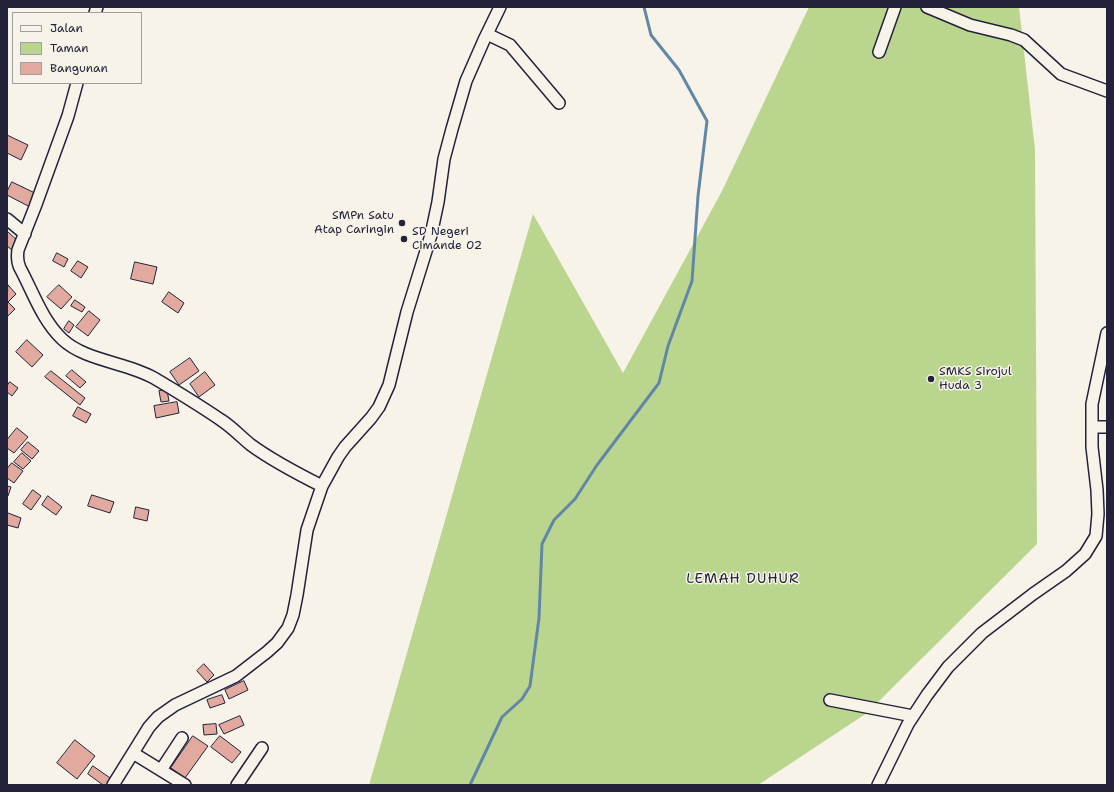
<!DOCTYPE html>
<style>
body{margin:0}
#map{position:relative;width:1114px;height:792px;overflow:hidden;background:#f7f3e8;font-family:"Shantell Sans",sans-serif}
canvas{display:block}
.frame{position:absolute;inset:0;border:8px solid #22223b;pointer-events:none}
.legend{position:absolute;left:12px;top:12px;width:130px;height:72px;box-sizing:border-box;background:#f7f3e8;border:1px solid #a29fa3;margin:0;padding:5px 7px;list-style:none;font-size:12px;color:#22223b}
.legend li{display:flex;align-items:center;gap:8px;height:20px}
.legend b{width:20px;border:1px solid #a29fa3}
</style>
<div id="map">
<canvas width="1114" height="792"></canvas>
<div class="frame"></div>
<ul class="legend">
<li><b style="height:5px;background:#f7f3e8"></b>Jalan</li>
<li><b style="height:11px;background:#bad68e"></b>Taman</li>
<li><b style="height:11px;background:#e2a99e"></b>Bangunan</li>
</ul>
</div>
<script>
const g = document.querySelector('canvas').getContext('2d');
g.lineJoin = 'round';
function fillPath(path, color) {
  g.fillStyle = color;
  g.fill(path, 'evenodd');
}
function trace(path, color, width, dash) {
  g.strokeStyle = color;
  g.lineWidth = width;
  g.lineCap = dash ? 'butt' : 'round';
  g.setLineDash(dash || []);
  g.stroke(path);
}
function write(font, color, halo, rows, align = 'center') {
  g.font = font + ' "Shantell Sans",sans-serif';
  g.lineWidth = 3;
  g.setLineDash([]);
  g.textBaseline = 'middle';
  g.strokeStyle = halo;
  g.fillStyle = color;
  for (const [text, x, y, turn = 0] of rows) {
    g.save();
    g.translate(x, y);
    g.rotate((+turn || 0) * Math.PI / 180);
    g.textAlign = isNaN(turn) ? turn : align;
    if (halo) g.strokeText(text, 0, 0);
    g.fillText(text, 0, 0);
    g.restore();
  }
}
const green = new Path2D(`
 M 809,7 L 1019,7 L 1035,150 L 1037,544 L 867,713 L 758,785 L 369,785 L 533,214 L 623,373 L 722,191 Z`);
const stream = new Path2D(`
 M 470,785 L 502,717 L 522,699 L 530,686 L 539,618 L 542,544 L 554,520 L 575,499 L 597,465 L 659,383 L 668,346 L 692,281 L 698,196 L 707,121 L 679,70 L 651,35 L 644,7`);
const building = new Path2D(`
 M 7,135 L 28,145 L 21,160 L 7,153 Z
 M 12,182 L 37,194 L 30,207 L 7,195 L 7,192 Z
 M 7,231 L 20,243 L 13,251 L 7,246 Z
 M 57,253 L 68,259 L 64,267 L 53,261 Z
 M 78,261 L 88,267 L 81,278 L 71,271 Z
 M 135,262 L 157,267 L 153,284 L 131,279 Z
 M 8,285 L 16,294 L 8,302 L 15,309 L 7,317 Z
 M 59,285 L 72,297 L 61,309 L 47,297 Z
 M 169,292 L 184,303 L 178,313 L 162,302 Z
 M 75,300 L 85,307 L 82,312 L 71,306 Z
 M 89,311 L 100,320 L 88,336 L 76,327 Z
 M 69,321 L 74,325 L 69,333 L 64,329 Z
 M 27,340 L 43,355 L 32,367 L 16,352 Z
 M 190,358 L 199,371 L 179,385 L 170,372 Z
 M 72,370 L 86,382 L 80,388 L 66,376 Z
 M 51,371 L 85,398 L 80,405 L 45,377 Z
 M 205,372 L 215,385 L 199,397 L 190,384 Z
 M 10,382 L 18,388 L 12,396 L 7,392 L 7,386 Z
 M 167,390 L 169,401 L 161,402 L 159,391 Z
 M 177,402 L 179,413 L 156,418 L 154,406 Z
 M 78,407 L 91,414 L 86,423 L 73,416 Z
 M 17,428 L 28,437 L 14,453 L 7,448 L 7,440 Z
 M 28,442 L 39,451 L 32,459 L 21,450 Z
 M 22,453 L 31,461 L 23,469 L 14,462 Z
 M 12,463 L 23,471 L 14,483 L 7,478 L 7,469 Z
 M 7,486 L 11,487 L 8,496 L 7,496 Z
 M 33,490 L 41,496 L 31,510 L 23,504 Z
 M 92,495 L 114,502 L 110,513 L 88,506 Z
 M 48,496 L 62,507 L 56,515 L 42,505 Z
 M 136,507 L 149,510 L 147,521 L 134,518 Z
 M 8,513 L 21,518 L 18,528 L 7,525 Z
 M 204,664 L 214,675 L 207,682 L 197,671 Z
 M 244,681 L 248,690 L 229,699 L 225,690 Z
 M 222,695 L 225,703 L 210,708 L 207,700 Z
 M 240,716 L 244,725 L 224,734 L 219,725 Z
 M 216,724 L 217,734 L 204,735 L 203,725 Z
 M 193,736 L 208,746 L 185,778 L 171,768 Z
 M 220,736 L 241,752 L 232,763 L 211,747 Z
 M 75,740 L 95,756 L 77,779 L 57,763 Z
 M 93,766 L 113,780 L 109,785 L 103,785 L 88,774 Z`);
const minor = new Path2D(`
 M 927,7 L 970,25 L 1011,35 L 1024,40 L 1061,74 L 1107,91
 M 95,13 L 97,7
 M 487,34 L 510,45 L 559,103
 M 879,52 L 895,7
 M 77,83 L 68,116 L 35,207 L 18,250 C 17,257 17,262 20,268 C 33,292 42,320 62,339 C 85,361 126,362 154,378 C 176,391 199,405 221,420 C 232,427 241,437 251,445 C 273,461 298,474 322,486
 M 7,219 L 25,234
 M 1092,427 L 1107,427
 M 830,700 L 913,716
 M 133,753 L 185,785
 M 161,770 L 182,738
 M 113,785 L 149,727 L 158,717 L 175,705 L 236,676 L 267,652 L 277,643 L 288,628 L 293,615 L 297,595 L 307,530 L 322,486 L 338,457 L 345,447 L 371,418 L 379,407 L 389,385 L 407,312 L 431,235 L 438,202 L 444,159 L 452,129 L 466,81 L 484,40 L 500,7
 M 237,785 L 262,748
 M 878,785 L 908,724 L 927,695 L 948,667 L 982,633 L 1033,594 L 1066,571 L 1085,554 L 1096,536 L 1098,514 L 1097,490 L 1092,447 L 1092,404 L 1107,333`);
const markers = [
 [402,223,4,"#22223b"],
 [404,239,4,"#22223b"],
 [931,379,4,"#22223b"]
];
const poiNames = [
 ["SMPn Satu",394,216,"right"],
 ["Atap Caringin",394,230,"right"],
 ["SD Negeri",412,232],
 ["Cimande 02",412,246],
 ["SMKS Sirojul",939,372],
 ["Huda 3",939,386]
];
const quarterNames = [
 ["LEMAH DUHUR",743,579]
];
fillPath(green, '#bad68e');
trace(stream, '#6287a6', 3);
fillPath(building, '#e2a99e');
trace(building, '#22223b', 1);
trace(minor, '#22223b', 14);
trace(minor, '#f7f3e8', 11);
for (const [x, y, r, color] of markers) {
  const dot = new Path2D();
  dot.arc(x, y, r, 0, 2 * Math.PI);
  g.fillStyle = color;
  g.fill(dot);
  trace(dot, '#f7f3e8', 1.5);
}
write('12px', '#22223b', '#f7f3e8', poiNames, 'left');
g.letterSpacing = '1px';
write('14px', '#22223b', '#f7f3e8', quarterNames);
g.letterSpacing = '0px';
</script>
